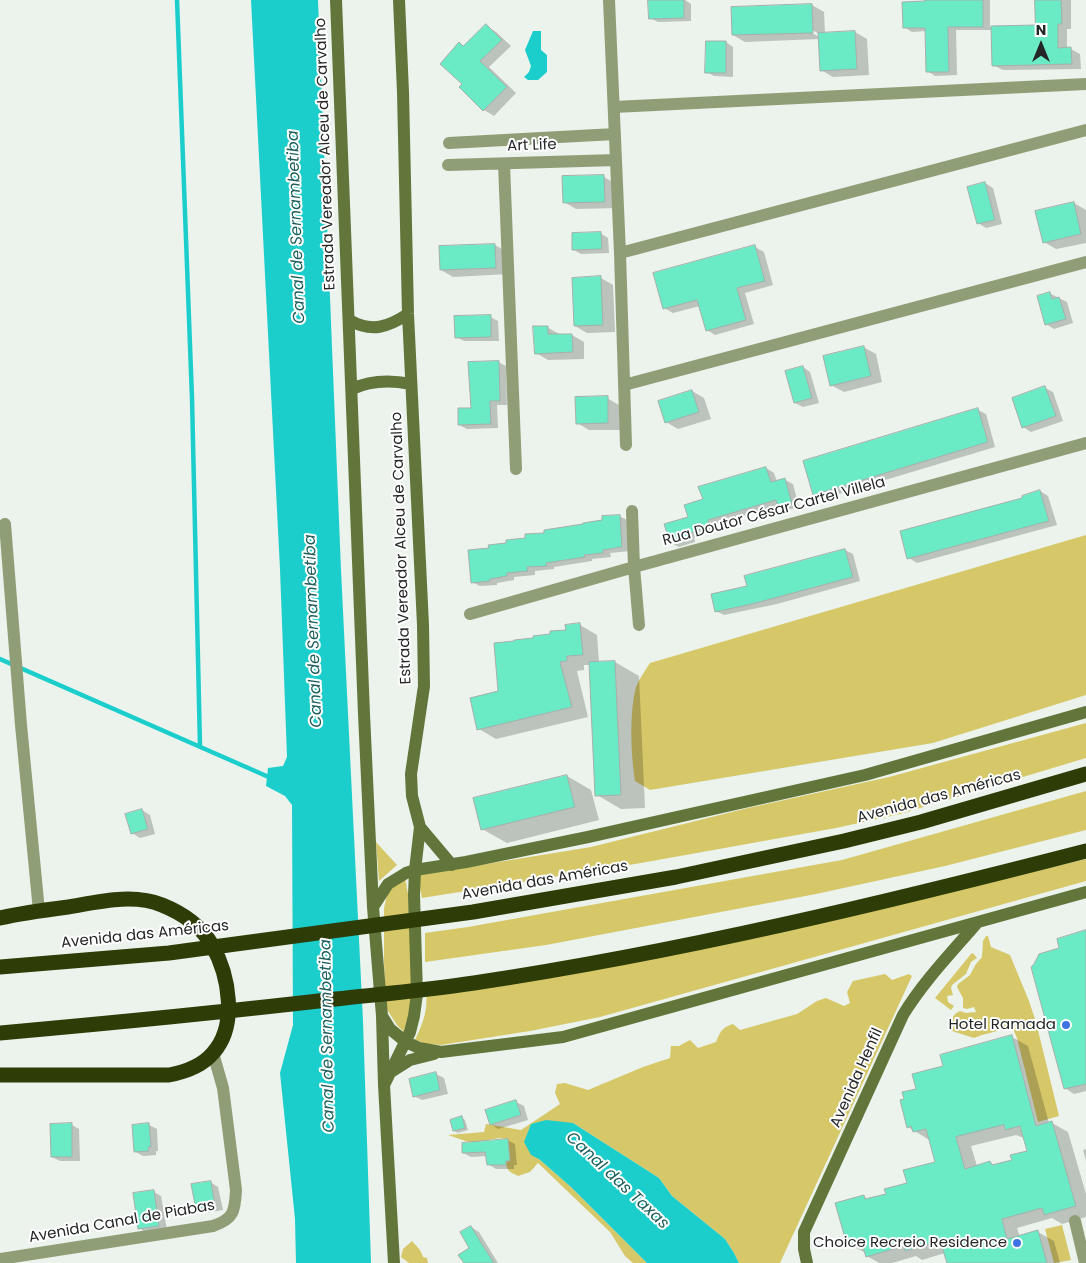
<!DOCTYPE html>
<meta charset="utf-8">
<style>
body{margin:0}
#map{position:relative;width:1086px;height:1263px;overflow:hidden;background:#ebf3ec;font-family:Poppins,sans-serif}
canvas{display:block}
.north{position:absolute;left:1016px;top:20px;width:50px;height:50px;-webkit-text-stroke:4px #fff;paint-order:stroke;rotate:0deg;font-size:14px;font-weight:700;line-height:20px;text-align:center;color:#242725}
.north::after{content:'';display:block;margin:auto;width:18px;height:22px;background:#242725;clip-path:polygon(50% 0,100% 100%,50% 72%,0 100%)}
</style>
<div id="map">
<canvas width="1086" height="1263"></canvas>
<div class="north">N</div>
</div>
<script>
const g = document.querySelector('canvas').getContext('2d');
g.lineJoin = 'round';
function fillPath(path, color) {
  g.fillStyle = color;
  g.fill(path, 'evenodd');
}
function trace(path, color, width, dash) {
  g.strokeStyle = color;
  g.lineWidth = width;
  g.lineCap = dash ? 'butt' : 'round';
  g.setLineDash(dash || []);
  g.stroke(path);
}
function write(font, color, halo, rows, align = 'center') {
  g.font = font + ' Poppins,sans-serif';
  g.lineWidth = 4;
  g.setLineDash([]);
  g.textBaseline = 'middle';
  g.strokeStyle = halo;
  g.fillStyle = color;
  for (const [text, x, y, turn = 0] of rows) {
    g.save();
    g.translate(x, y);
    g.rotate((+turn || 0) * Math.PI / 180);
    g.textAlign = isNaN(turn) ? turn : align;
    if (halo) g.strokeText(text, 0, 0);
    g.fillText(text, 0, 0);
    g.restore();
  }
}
const green = new Path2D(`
 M 1086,535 L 1086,695 L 933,743 L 650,790 L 635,781 C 631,754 629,714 636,687 C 639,679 645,671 650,663 Z
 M 1086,723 L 1086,758 L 900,814 L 836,828 L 641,863 L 422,898 L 417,874 L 474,866 L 591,847 L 748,808 L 889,777 Z
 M 1086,791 L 1086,830 L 945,866 L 816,894 L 546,945 L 425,962 L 425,933 L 468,927 L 842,860 Z
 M 376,842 L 397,865 L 379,881 Z
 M 1086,859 L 1086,881 L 600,1017 L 530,1031 L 441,1045 L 427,1044 L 415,1040 C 423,1023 428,1011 426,992 L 901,903 Z
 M 405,878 L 409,899 L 412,1008 L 404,1032 L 397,1025 L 386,1008 L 384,962 L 384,908 L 387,895 L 395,883 Z
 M 986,936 L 988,936 L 991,947 L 1010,955 L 1029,1001 L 1036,1022 L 1059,1116 L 1038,1122 L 1017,1038 L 1012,1027 L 982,1035 L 974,1038 L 952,1031 C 949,1023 952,1014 960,1011 L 966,1013 L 976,1012 L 974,1007 L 967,1009 L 963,1008 L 963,998 L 957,987 L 958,984 L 970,975 L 976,964 L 982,957 L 983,941 Z
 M 973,953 L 977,958 L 971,962 L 966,974 L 952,985 L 951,988 L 953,995 L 947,996 L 948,1002 L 954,1006 L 951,1010 L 935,998 L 971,954 Z
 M 885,974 L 892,980 L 909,974 L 912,976 L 780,1263 L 739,1263 L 734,1253 L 725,1239 L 672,1196 L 659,1178 L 573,1123 L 539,1159 L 571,1187 L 647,1263 L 633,1263 L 625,1256 L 610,1232 L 538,1163 L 530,1172 L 518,1176 C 510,1172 506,1171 506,1161 L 510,1161 L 507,1139 L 499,1138 L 471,1143 L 448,1135 L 484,1132 L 486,1124 L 521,1130 L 560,1104 L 555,1093 L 557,1084 L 565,1083 L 588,1090 L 643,1067 L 670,1058 L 671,1046 L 679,1046 L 690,1040 L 698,1048 L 716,1042 C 720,1032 722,1027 733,1024 L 740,1030 L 797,1014 L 817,1001 L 826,998 L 844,1006 L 850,1003 L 847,992 L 853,981 Z
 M 1062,1225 L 1071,1260 L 1054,1263 L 1045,1229 Z
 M 412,1241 L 420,1250 L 423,1257 L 427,1258 L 428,1263 L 409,1263 L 401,1257 L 403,1249 Z`);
const water = new Path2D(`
 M 251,0 L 318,0 L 341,570 L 363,1021 L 371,1263 L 296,1263 L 295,1219 L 280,1073 L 293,1025 L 292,805 L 285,796 L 266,786 L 268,768 L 283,766 L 287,757 L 280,569 Z
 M 533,31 L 541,31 L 541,50 L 547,55 L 547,72 L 538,80 L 528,80 L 524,77 L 529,72 L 531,66 L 525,50 Z
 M 546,1120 L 573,1123 L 659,1178 L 672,1196 L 725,1239 L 734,1253 L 739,1263 L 647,1263 L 571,1187 L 539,1159 L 531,1155 L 524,1142 L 531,1124 Z`);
const shadow = new Path2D(`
 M 649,0 L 685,0 L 691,4 L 691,21 L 658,22 L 650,18 Z
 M 926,0 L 990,0 L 990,27 L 1037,26 L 1035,0 L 1071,0 L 1071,29 L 1067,29 L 1067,49 L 1071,49 L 1080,54 L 1081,69 L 1003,70 L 993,65 L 992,30 L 956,30 L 957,75 L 935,76 L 927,71 L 926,31 L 912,32 L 904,27 L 926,3 Z
 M 812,5 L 824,12 L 825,33 L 855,32 L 867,39 L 869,75 L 833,77 L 821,70 L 819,39 L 745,42 L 733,35 ZM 809,28 L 819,34 L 819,37 L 807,30 Z
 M 487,26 L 496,32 L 511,46 L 489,67 L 516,93 L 494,116 L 484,110 L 464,84 L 460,44 L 464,47 Z
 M 726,42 L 733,47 L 733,77 L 714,76 L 707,72 Z
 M 604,177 L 616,184 L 617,208 L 576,209 L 564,202 Z
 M 985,183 L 993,188 L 1002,224 L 986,228 L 978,223 Z
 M 1074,203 L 1086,210 L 1086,243 L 1056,249 L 1044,242 Z
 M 600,233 L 608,238 L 609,253 L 581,254 L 574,250 Z
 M 495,245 L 507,252 L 508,274 L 453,277 L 441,270 L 440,248 Z
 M 755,247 L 764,252 L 773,285 L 745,293 L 754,324 L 715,335 L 707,330 L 700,306 L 673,313 L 664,308 Z
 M 601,278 L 613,285 L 615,332 L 587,333 L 575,326 Z
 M 1049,293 L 1067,302 L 1073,323 L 1054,329 L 1046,324 Z
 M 490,317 L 498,321 L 499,341 L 464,341 L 456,337 Z
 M 547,327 L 559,334 L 572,335 L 584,342 L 584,359 L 548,360 L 536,353 Z
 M 863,347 L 876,354 L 882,382 L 844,392 L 831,385 Z
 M 498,362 L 506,366 L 507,405 L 497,405 L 498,428 L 467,429 L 459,425 L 472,409 Z
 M 803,367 L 810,372 L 819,403 L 803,407 L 795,403 Z
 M 1045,388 L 1053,392 L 1063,421 L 1031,432 L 1023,427 Z
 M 692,391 L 704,398 L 711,419 L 678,429 L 666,422 Z
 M 607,398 L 619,405 L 620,430 L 589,430 L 577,423 Z
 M 978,410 L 986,414 L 995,447 L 822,499 L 814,494 Z
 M 766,468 L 774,473 L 777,482 L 785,480 L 793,484 L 799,507 L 787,510 L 779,505 L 715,524 L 717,530 L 694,538 L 695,542 L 679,547 L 671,543 L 705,499 Z
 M 1040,491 L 1048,496 L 1057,525 L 917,563 L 909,558 Z
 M 619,516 L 627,520 L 630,551 L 610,553 L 611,557 L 592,559 L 592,561 L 554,567 L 554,569 L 535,571 L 535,575 L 514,577 L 514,580 L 497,583 L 497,585 L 480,586 L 472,582 L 490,549 Z
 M 845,550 L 853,554 L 860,581 L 777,604 L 724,615 L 716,611 L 749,587 Z
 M 580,625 L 597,635 L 599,663 L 615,662 L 639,676 L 645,808 L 621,809 L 597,795 L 591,665 L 584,665 L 584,670 L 577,671 L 588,717 L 496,739 L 479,729 L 499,692 L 534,640 L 567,631 Z
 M 567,776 L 591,790 L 599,820 L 507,843 L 482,829 Z
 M 142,810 L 150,815 L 155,834 L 140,838 L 132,833 Z
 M 1086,932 L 1086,1091 L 1074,1094 L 1065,1088 L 1061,949 Z
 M 1012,1037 L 1028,1046 L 1049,1123 L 1052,1123 L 1068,1132 L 1086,1194 L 1086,1217 L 1062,1224 L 1052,1218 L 1017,1228 L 1020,1237 L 1038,1232 L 1054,1241 L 1060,1263 L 948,1263 L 945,1253 L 922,1260 L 916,1256 L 892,1263 L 879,1263 L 867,1256 L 866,1253 L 848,1244 L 863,1196 L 869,1200 L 887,1195 L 908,1184 L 936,1162 L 931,1141 L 908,1127 L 905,1100 L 944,1067 ZM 1016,1135 L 1024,1138 L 1028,1151 L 1013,1160 L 995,1165 L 990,1163 L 977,1166 L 971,1146 Z
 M 436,1074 L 444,1078 L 448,1094 L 422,1100 L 414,1096 Z
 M 516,1102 L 524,1106 L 528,1120 L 498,1129 L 491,1124 Z
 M 462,1118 L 465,1120 L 468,1130 L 458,1133 L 454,1131 Z
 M 72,1125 L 79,1129 L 80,1161 L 60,1161 L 52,1157 Z
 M 149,1125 L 157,1129 L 158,1151 L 156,1151 L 156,1155 L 143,1156 L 136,1152 Z
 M 507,1140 L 515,1144 L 517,1165 L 514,1165 L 514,1169 L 496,1169 L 488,1164 L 487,1156 L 471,1157 L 463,1153 Z
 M 1086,1149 L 1086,1161 L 1083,1150 Z
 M 210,1182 L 218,1187 L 223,1210 L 205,1213 L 197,1209 Z
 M 154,1192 L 161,1196 L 167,1230 L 147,1233 L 139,1228 Z
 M 471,1227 L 479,1232 L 498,1263 L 465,1263 L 471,1248 Z`);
const stream = new Path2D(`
 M 177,0 L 192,398 L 200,746
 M 0,659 L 271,778`);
const building = new Path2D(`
 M 648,0 L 684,0 L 684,18 L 649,19 Z
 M 925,0 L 983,0 L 983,27 L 948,27 L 949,72 L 926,72 L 925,28 L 903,28 L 902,2 L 925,1 Z
 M 1035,0 L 1061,0 L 1062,24 L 1058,24 L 1058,48 L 1071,47 L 1072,64 L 992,66 L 991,26 L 1035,25 Z
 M 812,4 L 813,33 L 732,35 L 731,7 Z
 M 486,24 L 502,40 L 480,61 L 507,87 L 483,111 L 459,87 L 462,84 L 440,64 L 459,42 L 463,46 Z
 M 855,31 L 857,69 L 820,71 L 818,33 Z
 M 706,41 L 726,41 L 726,73 L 705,73 Z
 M 604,175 L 605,202 L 563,203 L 562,176 Z
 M 985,182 L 995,220 L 977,224 L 967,187 Z
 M 1074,202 L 1081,234 L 1043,243 L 1035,211 Z
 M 601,232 L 602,249 L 572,250 L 572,233 Z
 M 495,244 L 496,268 L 440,270 L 439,246 Z
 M 755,245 L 765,281 L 737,288 L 746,320 L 706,331 L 697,300 L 663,309 L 653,273 Z
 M 601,276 L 603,325 L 574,326 L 572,278 Z
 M 1050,292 L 1052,299 L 1059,297 L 1066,319 L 1045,325 L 1037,296 Z
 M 491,315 L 491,337 L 455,338 L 454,316 Z
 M 533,326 L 548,326 L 548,334 L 572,334 L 573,352 L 535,354 Z
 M 864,346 L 871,376 L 830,386 L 823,356 Z
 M 499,361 L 500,401 L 490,401 L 491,424 L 458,425 L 458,408 L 471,408 L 468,362 Z
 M 803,366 L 812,398 L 794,403 L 785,371 Z
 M 1045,386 L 1056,416 L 1022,428 L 1012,398 Z
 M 692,390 L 699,412 L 665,423 L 658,401 Z
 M 608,396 L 608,423 L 576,424 L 575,397 Z
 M 978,408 L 988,442 L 813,495 L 803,461 Z
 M 766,467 L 771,482 L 785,478 L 792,503 L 778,506 L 776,500 L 708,520 L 710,526 L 687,534 L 688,538 L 670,543 L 664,524 L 688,517 L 684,505 L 703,499 L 698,487 Z
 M 1040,490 L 1049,521 L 907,559 L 900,531 L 1022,498 L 1022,496 Z
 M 620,515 L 622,547 L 603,550 L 603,553 L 584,555 L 585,557 L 546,563 L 547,566 L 527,567 L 528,571 L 507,573 L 507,576 L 490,579 L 490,581 L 471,583 L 468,550 L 489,548 L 488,545 L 506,543 L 506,540 L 525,538 L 525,534 L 544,533 L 544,530 L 583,524 L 583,523 L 602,520 L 602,516 Z
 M 845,549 L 853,577 L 752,604 L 715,612 L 711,594 L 747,586 L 744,576 Z
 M 580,623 L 583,655 L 567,656 L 567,661 L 560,662 L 572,707 L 477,730 L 470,698 L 498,691 L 494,643 L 514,641 L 514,640 L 533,638 L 533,636 L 550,634 L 550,631 L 566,630 L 565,625 Z
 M 615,661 L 621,795 L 595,796 L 589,662 Z
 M 567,775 L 575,807 L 481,830 L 473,798 Z
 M 142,809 L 148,829 L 131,834 L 125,814 Z
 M 1086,930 L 1086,1084 L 1064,1089 L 1031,967 L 1034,964 L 1039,954 L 1059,948 L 1057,939 Z
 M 1012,1035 L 1036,1126 L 1052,1121 L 1076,1206 L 1044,1215 L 1042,1208 L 1002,1219 L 1007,1239 L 1038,1230 L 1047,1263 L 947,1263 L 940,1241 L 905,1251 L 904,1246 L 866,1257 L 861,1241 L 847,1245 L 835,1203 L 864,1195 L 865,1199 L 886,1194 L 884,1189 L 907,1183 L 903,1170 L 935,1162 L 926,1129 L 913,1132 L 911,1126 L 907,1128 L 900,1100 L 904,1099 L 902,1092 L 916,1089 L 912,1074 L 943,1066 L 940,1055 ZM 1004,1125 L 1005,1130 L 1020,1126 L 1027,1151 L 1010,1155 L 1012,1160 L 992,1165 L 990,1161 L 965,1169 L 956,1137 Z
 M 436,1072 L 440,1090 L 413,1097 L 409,1079 Z
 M 516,1100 L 521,1115 L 490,1125 L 485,1110 Z
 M 462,1116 L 465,1128 L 453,1131 L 450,1120 Z
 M 72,1123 L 72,1157 L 51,1157 L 50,1124 Z
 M 149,1123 L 151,1147 L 148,1147 L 149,1151 L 134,1152 L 132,1125 Z
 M 508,1139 L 510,1161 L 506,1161 L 506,1165 L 487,1165 L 485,1152 L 462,1153 L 462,1143 Z
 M 211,1181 L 215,1206 L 196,1210 L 191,1184 Z
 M 154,1190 L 159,1226 L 138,1229 L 133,1193 Z
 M 471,1226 L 480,1241 L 494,1263 L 464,1263 L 458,1255 L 469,1248 L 460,1232 Z`);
const street = new Path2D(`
 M 609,0 L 620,253 L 626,445
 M 614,107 L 1086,84
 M 449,143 L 615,134
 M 504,164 L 516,469
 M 448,165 L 616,160
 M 620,253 L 1086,130
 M 624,385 L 1086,262
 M 632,511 L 634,567 L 639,625
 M 5,524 L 21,725 L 39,911
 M 470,614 L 634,567 L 1086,443
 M 1075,1221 L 1085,1263
 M 0,1259 L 213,1226 C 234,1219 235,1211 236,1190 L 223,1088 L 213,1053`);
const secondary = new Path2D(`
 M 336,0 L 364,714 L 373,907 L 382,1016 L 384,1085 L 394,1263
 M 349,320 C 372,333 388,327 408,314
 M 352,389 C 371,380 391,380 411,384
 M 420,827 L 452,865
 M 373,907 L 388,884 L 406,873 L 415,870 L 466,862 L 588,837 L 865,775 L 1086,712
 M 382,1016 L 390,1029 L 406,1042 L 419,1048 L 441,1052 L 563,1037 L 1086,892
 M 391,1072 L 410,1060 L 434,1054
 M 385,1083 L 410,1032 L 414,1016 L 417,994 L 414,895 L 415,870 L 420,827 L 412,796 L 411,774 L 424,686 L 423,625 L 408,314 L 403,92 L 399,0
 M 807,1263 L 804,1249 L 804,1232 L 903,1015 C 923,982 951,953 976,924`);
const highway = new Path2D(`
 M 0,918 C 22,913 45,910 68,907 C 98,902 133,893 162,905 C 182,913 201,926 212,945 C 229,975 238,1025 213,1053 C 202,1066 185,1072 169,1075 L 0,1075
 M 0,967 L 169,953 L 473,912 L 676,877 L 844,841 L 921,822 L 1086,774
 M 0,1033 C 112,1023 224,1012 336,999 C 382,994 428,990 474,983 C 681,952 884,903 1086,851`);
const markers = [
 [1066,1025,5,"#3f73e3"],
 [1017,1243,5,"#3f73e3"]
];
const streetNames = [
 ["Art Life",532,146,-2],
 ["Estrada Vereador Alceu de Carvalho",326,154,-92],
 ["Rua Doutor César Cartel Villela",774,512,-15],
 ["Estrada Vereador Alceu de Carvalho",402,548,-92],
 ["Avenida das Américas",939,797,-15],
 ["Avenida das Américas",545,881,-10],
 ["Avenida das Américas",145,935,-6],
 ["Avenida Henfil",857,1078,-66],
 ["Avenida Canal de Piabas",122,1222,-10]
];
const poiNames = [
 ["Hotel Ramada",1056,1025],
 ["Choice Recreio Residence",1007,1243]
];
const waterNames = [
 ["Canal de Sernambetiba",297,227,-92],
 ["Canal de Sernambetiba",314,631,-92],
 ["Canal de Sernambetiba",328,1036,-91],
 ["Canal das Taxas",617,1181,43]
];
fillPath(green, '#d6c869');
fillPath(water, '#1bcecc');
fillPath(shadow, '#0003');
trace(stream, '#1bcecc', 4.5);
fillPath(building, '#6aebc5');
trace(building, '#a5afab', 1);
trace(street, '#909e77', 12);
trace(secondary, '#62763b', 12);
trace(highway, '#2e3d08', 15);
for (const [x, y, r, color] of markers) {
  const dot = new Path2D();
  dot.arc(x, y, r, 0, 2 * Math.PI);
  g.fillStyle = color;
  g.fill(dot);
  trace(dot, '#fff', 2);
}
write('15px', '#242725', '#fff', streetNames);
write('15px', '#242725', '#fff', poiNames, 'right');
write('italic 16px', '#1e5e5d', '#fff', waterNames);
</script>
